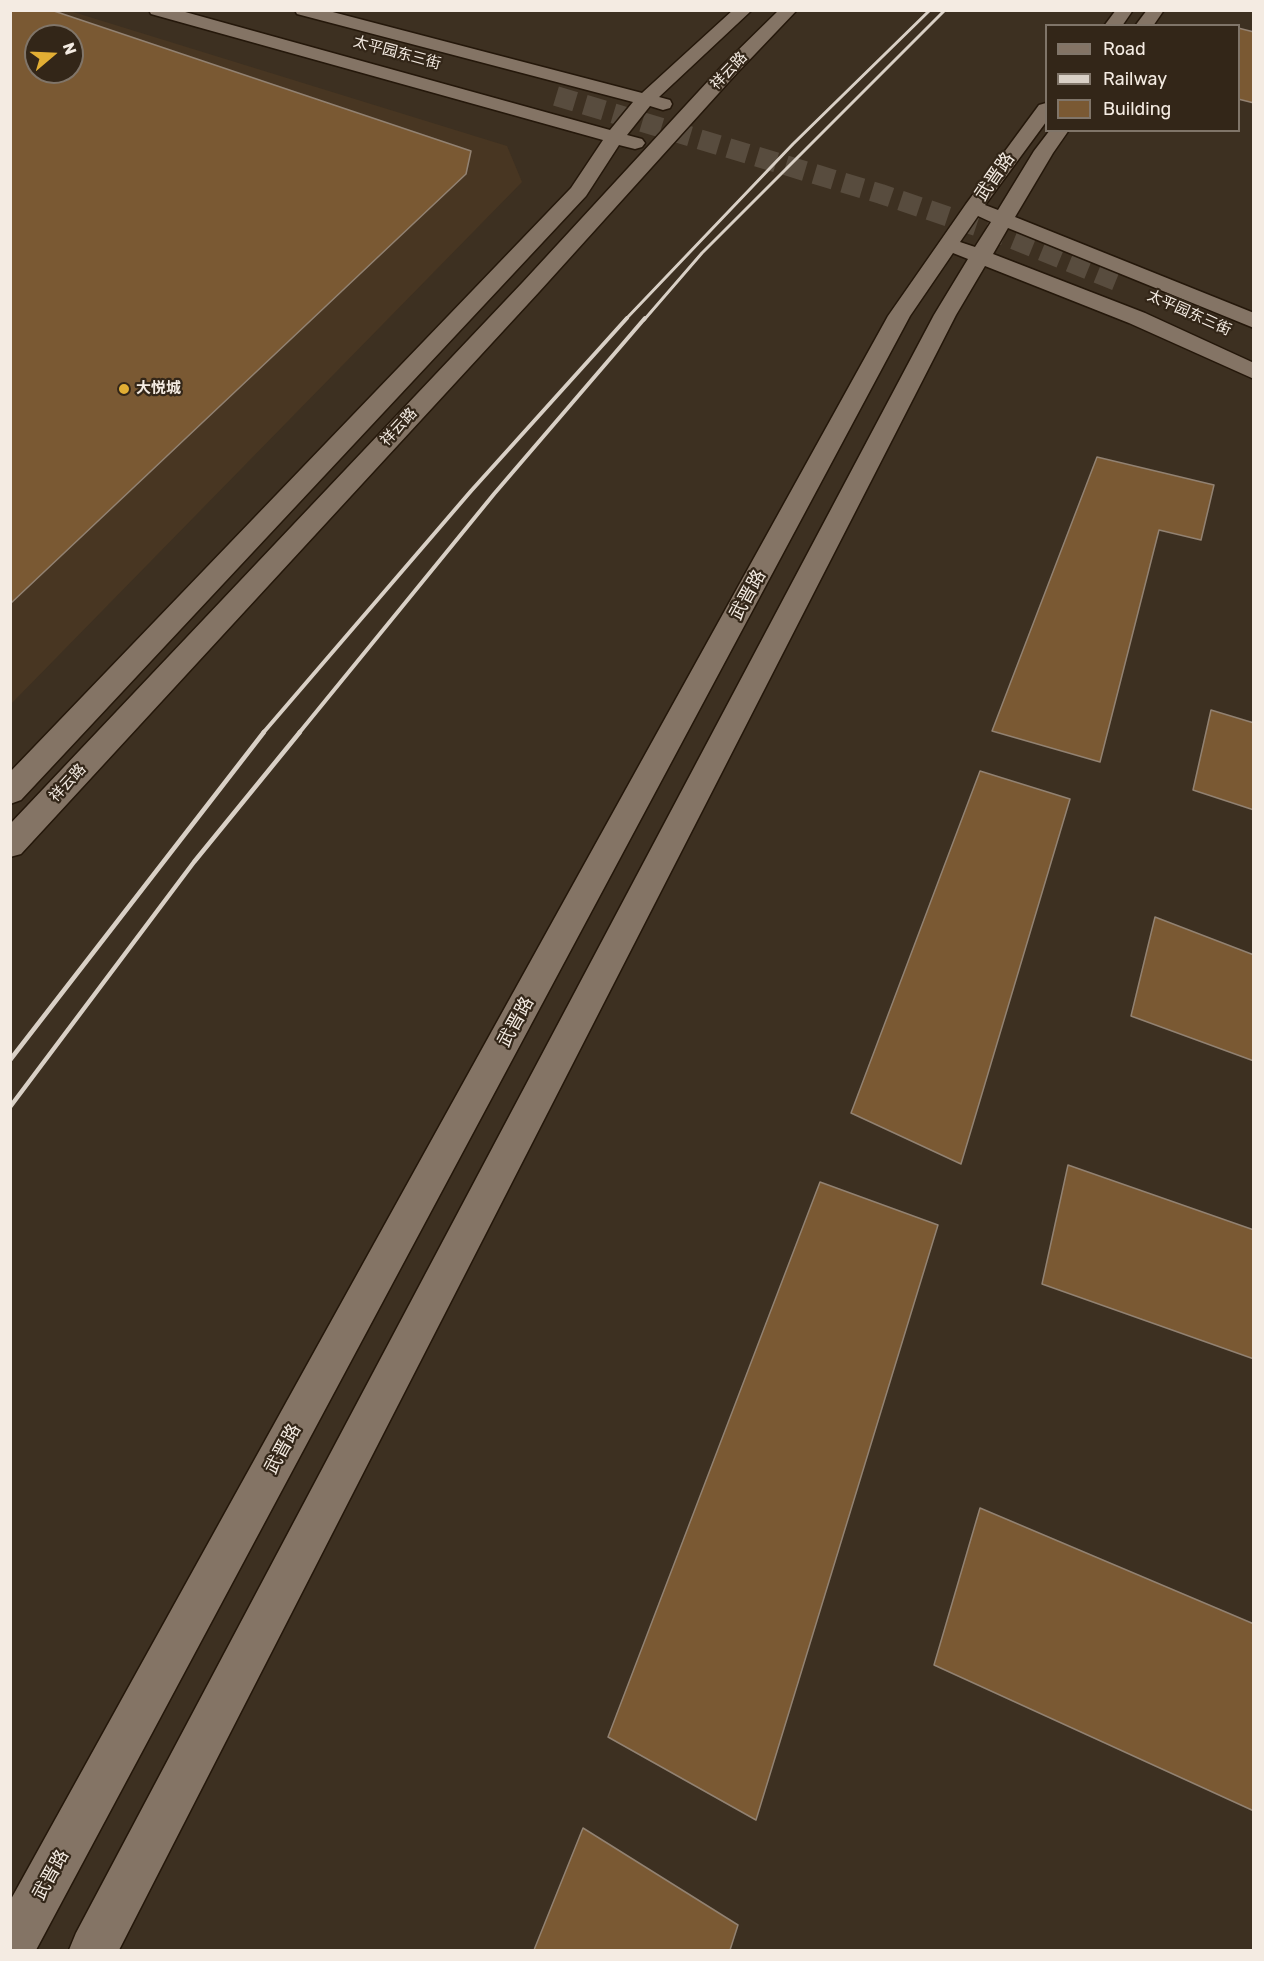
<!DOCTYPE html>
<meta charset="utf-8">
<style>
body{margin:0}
#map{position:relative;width:1264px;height:1961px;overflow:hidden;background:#3d3021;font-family:Rubik,sans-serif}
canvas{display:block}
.frame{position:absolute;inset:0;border:12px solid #f4ebe2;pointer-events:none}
.legend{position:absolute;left:1045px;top:24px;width:195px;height:108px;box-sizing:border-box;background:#332618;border:2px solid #807569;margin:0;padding:8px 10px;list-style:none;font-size:18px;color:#f4ebe2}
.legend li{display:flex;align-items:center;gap:12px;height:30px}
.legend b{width:30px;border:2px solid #807569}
.north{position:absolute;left:24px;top:24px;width:60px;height:60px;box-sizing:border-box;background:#332618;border:2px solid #807569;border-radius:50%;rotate:71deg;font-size:16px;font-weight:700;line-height:24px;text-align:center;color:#f4ebe2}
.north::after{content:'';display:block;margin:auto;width:21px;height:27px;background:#e2ae34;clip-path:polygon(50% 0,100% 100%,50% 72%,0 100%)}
</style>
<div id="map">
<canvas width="1264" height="1961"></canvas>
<div class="frame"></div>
<ul class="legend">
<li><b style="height:8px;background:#847465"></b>Road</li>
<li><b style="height:8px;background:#d9d0c6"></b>Railway</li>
<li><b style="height:16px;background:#7a5933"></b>Building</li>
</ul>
<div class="north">N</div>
</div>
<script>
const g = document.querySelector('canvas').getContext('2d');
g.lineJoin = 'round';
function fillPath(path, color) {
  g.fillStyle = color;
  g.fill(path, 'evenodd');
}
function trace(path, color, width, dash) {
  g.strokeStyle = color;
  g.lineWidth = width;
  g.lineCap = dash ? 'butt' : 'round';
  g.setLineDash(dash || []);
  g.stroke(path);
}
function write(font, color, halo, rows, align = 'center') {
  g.font = font + ' Rubik,"Noto Sans SC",sans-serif';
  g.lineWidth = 4.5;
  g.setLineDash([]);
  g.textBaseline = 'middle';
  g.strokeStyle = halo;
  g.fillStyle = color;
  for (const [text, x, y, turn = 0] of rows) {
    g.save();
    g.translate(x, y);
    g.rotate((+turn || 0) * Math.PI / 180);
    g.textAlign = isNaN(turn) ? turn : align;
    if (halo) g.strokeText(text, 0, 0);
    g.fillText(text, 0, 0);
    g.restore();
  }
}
const built = new Path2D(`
 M 11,11 L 70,11 L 507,146 L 522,182 L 11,704 ZM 36,36 L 72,36 L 72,72 L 36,72 Z`);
const building = new Path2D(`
 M 10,10 L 51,10 L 471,151 L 466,174 L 10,604 ZM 36,36 L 72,36 L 72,72 L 36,72 Z
 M 1238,28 L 1254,32 L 1254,103 L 1238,99 Z
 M 1097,457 L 1214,485 L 1201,540 L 1159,530 L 1100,762 L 992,731 Z
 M 1211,710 L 1254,723 L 1254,810 L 1193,790 Z
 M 980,771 L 1070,799 L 961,1164 L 851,1113 Z
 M 1155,917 L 1254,955 L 1254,1061 L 1131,1016 Z
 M 1068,1165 L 1254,1230 L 1254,1359 L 1042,1284 Z
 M 820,1182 L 938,1225 L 756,1820 L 608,1737 Z
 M 980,1508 L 1254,1624 L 1254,1811 L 934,1665 Z
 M 583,1828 L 738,1925 L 730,1950 L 534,1950 Z`);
const secondaryTunnel = new Path2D(`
 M 556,96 L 881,194 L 1003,235 L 1124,284`);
const secondary = new Path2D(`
 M 149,10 L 178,10 L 610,130 L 633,102 L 297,14 L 295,10 L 325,10 L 642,93 L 733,10 L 752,10 L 659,97 L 670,100 L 672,104 L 670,108 L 663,110 L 650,106 L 627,135 L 642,139 L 645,143 L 642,147 L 635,149 L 619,145 L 586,196 L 21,800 L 10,804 L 10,772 L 571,188 L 603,140 L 151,14 Z
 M 779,10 L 797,10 L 736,74 L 539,292 L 21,854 L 10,857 L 10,824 L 523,282 L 722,66 Z
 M 1116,10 L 1133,10 L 1122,26 L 1104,26 Z
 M 1147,10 L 1164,10 L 1153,26 L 1135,26 Z
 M 1046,103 L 1046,122 L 985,205 L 998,210 L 1034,151 L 1050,130 L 1069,130 L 1053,153 L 1015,217 L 1254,313 L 1254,328 L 1008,228 L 993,254 L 1145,313 L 1254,363 L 1254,379 L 1129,323 L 985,266 L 956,315 L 119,1950 L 69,1950 L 76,1933 L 934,315 L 968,259 L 953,253 L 910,316 L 36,1950 L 10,1950 L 10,1901 L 888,316 L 966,204 L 1039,105 ZM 978,216 L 991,222 L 975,247 L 960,242 Z`);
const railFar2 = new Path2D(`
 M 625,320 L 793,144 L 930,10
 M 644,320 L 702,253 L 945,10`);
const railFar1 = new Path2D(`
 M 263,733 L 471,491 L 627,318
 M 299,733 L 494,494 L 645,318`);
const rail = new Path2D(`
 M 10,1060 L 264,732
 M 10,1107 L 194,862 L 300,732`);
const markers = [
 [124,389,6,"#e2ae34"]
];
const farStreetnames = [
 ["太平园东三街",397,53,15],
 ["祥云路",729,71,-46],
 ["太平园东三街",1189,313,24],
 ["祥云路",399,427,-47],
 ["祥云路",68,783,-47]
];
const farPoinames = [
 ["大悦城",136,389]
];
const streetNames = [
 ["武晋路",995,177,-55],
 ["武晋路",748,595,-61],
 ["武晋路",516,1022,-61],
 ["武晋路",283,1449,-61],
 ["武晋路",51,1875,-61]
];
fillPath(built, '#483622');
fillPath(building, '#7a5933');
trace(building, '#928272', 1.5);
trace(secondaryTunnel, '#584c3e', 20, [20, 10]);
trace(secondary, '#24170a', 3);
fillPath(secondary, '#847465');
trace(railFar2, '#d9d0c6', 3);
trace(railFar1, '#d9d0c6', 4);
trace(rail, '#d9d0c6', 4.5);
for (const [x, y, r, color] of markers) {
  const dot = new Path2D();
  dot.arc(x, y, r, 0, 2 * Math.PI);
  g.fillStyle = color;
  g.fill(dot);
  trace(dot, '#332618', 2);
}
write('15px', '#f4ebe2', '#332618', farStreetnames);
write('bold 15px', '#f4ebe2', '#332618', farPoinames, 'left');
write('18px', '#f4ebe2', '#332618', streetNames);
</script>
